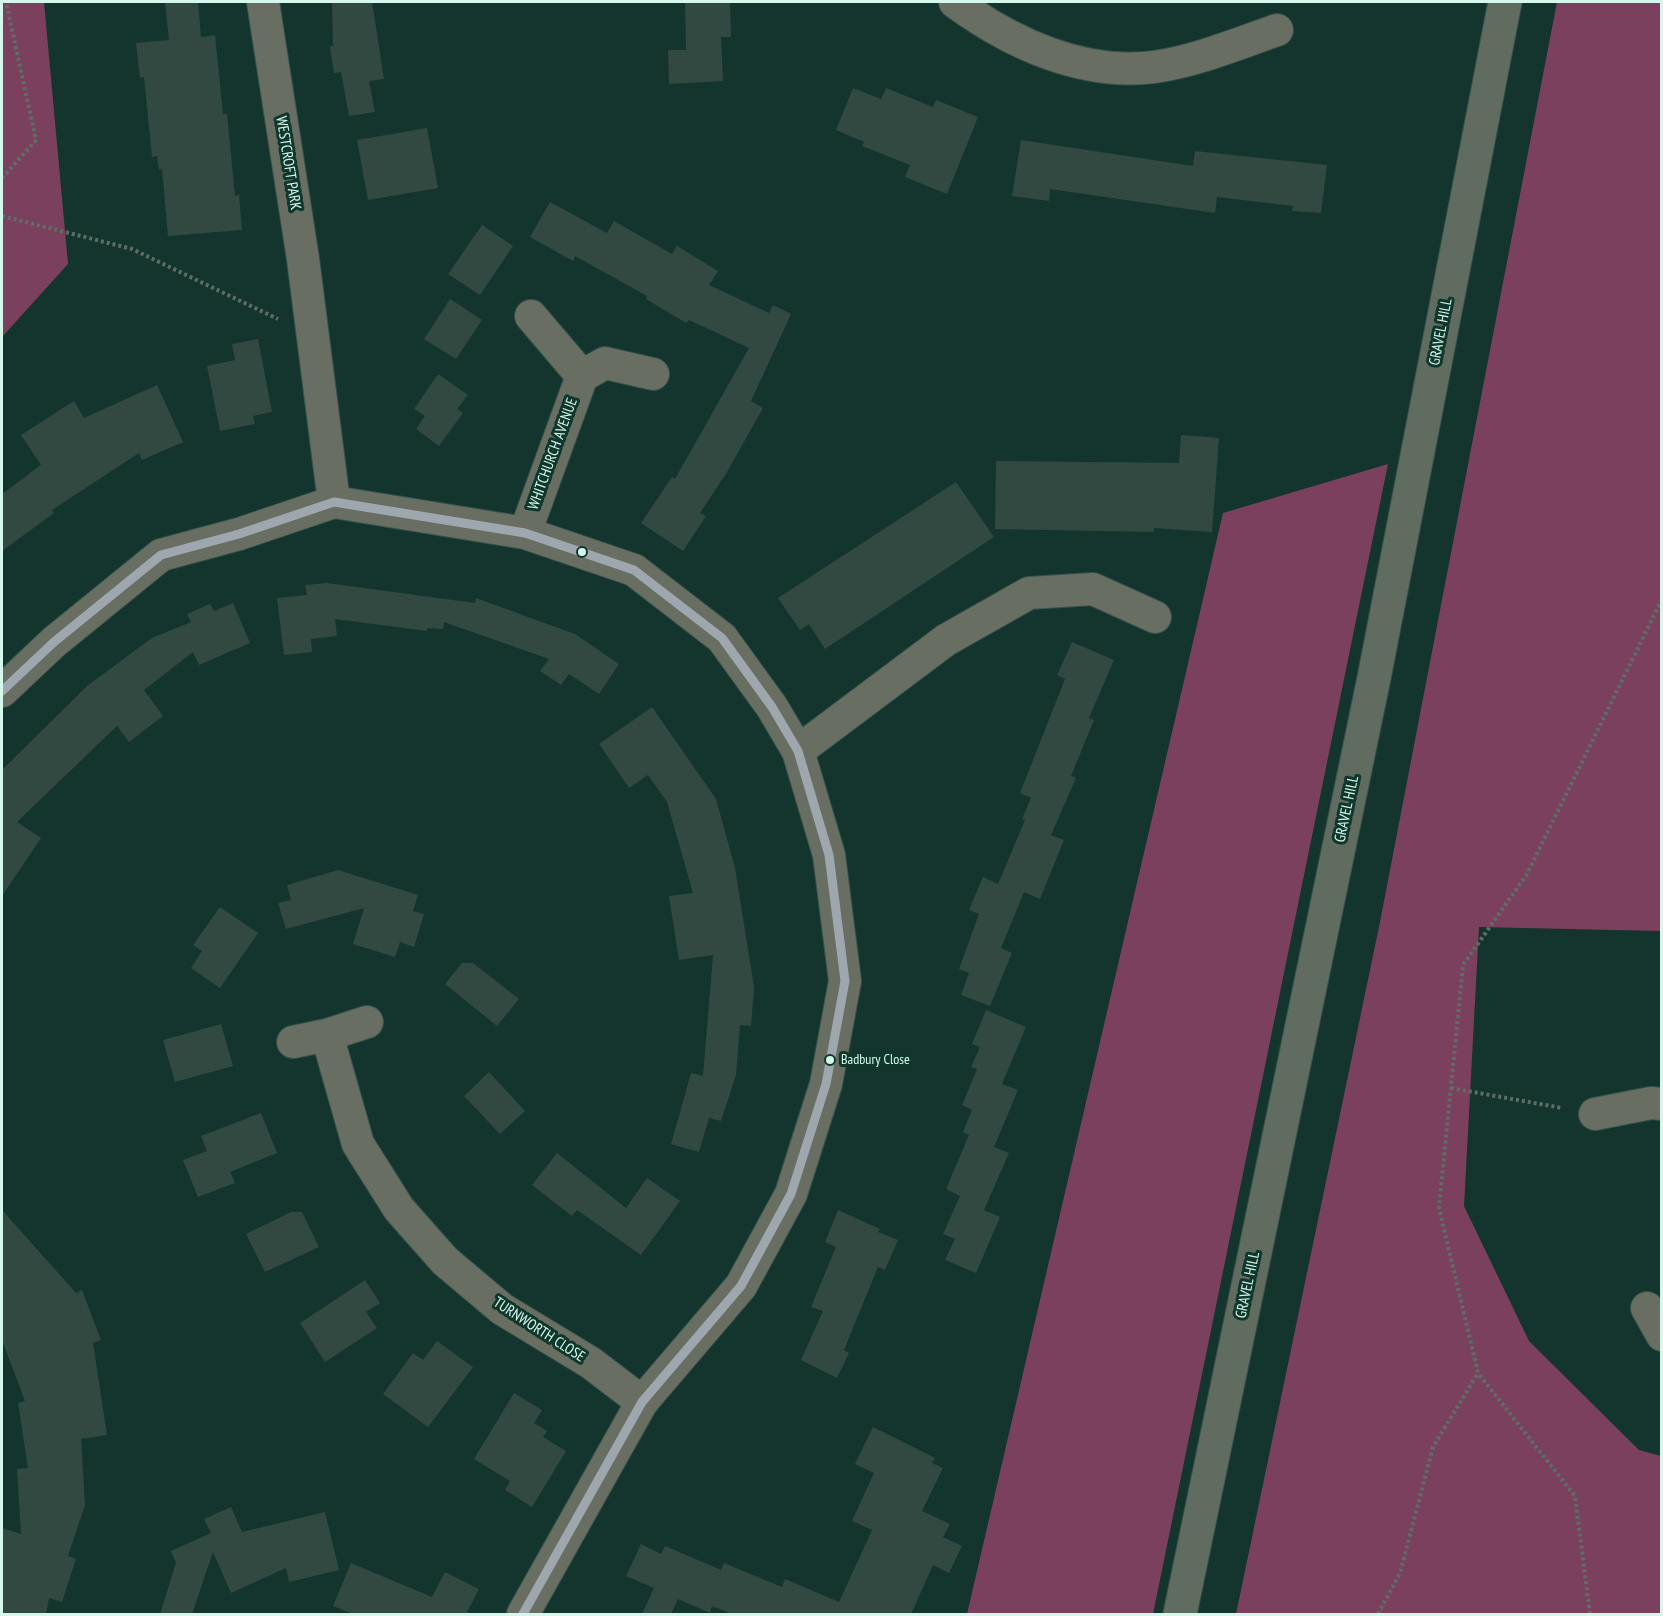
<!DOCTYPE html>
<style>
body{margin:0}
#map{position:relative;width:1663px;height:1616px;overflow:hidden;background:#14352e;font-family:"PT Sans Narrow",sans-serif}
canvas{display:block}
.frame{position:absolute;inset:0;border:3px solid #d6f8ec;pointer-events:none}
</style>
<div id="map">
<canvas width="1663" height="1616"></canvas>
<div class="frame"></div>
</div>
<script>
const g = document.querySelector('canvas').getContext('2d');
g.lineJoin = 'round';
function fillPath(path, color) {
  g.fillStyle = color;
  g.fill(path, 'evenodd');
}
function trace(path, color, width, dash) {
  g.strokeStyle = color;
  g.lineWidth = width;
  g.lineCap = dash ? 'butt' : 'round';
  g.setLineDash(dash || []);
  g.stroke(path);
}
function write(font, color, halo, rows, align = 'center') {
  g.font = font + ' "PT Sans Narrow",sans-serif';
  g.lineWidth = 6;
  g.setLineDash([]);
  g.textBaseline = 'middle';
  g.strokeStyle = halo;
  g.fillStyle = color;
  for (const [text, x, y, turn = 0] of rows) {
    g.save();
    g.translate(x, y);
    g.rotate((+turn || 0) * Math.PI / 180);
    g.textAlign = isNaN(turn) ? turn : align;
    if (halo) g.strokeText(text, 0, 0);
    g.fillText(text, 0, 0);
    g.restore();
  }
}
const green = new Path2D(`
 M 2,2 L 44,2 L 68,264 L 2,337 Z
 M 1557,2 L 1661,2 L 1661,931 L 1479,927 L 1464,1206 L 1529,1341 L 1639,1450 L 1661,1456 L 1661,1614 L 1236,1614 L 1380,922 Z
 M 1388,464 L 1153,1614 L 967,1614 L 1223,513 Z`);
const building = new Path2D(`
 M 165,2 L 198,2 L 201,37 L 215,35 L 223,114 L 227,114 L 235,196 L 239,195 L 242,230 L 168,236 L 162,169 L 159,170 L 157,156 L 152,157 L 144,77 L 140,78 L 136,43 L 169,40 Z
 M 332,2 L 372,2 L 384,79 L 369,81 L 375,112 L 349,116 L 341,72 L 334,73 L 330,47 L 333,46 Z
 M 685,2 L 730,2 L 731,37 L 721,37 L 723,81 L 669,84 L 668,50 L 686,50 Z
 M 853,88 L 881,99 L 886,88 L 933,107 L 936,100 L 978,117 L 947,194 L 905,177 L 910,165 L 862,146 L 864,142 L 836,130 Z
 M 427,128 L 438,188 L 368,200 L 357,140 Z
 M 1021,140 L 1193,166 L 1195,151 L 1327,165 L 1321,213 L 1292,211 L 1293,206 L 1217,197 L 1215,213 L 1050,189 L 1049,201 L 1012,196 Z
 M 550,202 L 607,233 L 614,221 L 672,254 L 677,246 L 718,271 L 709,285 L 769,313 L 773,305 L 791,314 L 751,401 L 763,408 L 727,472 L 700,513 L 706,516 L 683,551 L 641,523 L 672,477 L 675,479 L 749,348 L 689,320 L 686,323 L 646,299 L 647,296 L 575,256 L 573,261 L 530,237 Z
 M 482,225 L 513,246 L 480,295 L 448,274 Z
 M 450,299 L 482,320 L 456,359 L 424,339 Z
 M 258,339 L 272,412 L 253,416 L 255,424 L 220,431 L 207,366 L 235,360 L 232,344 Z
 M 438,374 L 468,395 L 457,409 L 463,413 L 439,446 L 416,429 L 425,416 L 414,409 Z
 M 157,385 L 183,442 L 142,460 L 139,453 L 52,510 L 54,513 L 2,551 L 2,494 L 41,465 L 21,435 L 74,401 L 84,418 Z
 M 1181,435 L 1219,438 L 1212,532 L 1154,528 L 1154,532 L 995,529 L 996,461 L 1179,463 Z
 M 956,482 L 994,537 L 825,649 L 809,624 L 800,630 L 778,598 Z
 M 327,583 L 475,603 L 476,598 L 575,634 L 619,664 L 599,694 L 569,674 L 561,685 L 540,671 L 549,659 L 444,622 L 443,629 L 427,628 L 427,631 L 335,619 L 337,636 L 311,639 L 312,652 L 284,655 L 277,598 L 307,595 L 305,585 Z
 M 233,603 L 250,643 L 199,665 L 193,652 L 144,690 L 163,716 L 129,742 L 117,726 L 17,822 L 41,838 L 2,896 L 2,770 L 87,686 L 152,638 L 191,622 L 187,614 L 210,604 L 214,611 Z
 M 1072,642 L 1114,660 L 1089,718 L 1094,720 L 1071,776 L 1076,778 L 1051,835 L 1064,840 L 1040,899 L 1024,892 L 1001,948 L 1012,953 L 990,1006 L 961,995 L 969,973 L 959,969 L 979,914 L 969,910 L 983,877 L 998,884 L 1025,820 L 1022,819 L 1031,798 L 1020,793 L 1065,679 L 1057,675 Z
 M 652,707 L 716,799 L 735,868 L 754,987 L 751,1026 L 740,1025 L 736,1075 L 721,1121 L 709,1118 L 699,1152 L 671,1144 L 691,1073 L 703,1076 L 713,955 L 679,960 L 669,896 L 693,893 L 667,802 L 648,775 L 629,788 L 599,744 Z
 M 338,870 L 418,895 L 413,911 L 424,914 L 414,947 L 400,942 L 395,957 L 353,944 L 364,908 L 286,929 L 278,903 L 291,900 L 287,885 Z
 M 220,907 L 258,933 L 220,988 L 191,968 L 202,951 L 193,945 Z
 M 462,963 L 473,963 L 519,999 L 497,1026 L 445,984 Z
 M 986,1010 L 1026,1027 L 1002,1084 L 1018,1090 L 994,1147 L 1009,1153 L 984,1210 L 1000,1217 L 976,1273 L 945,1260 L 955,1239 L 943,1234 L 960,1196 L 946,1189 L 969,1135 L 963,1132 L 972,1110 L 962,1105 L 977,1069 L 971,1067 L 980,1047 L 972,1044 Z
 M 221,1024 L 233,1066 L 175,1082 L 163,1040 Z
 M 489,1072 L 525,1111 L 500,1134 L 464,1096 Z
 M 261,1113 L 277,1153 L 230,1172 L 235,1183 L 198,1197 L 183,1160 L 207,1151 L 201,1136 Z
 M 557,1153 L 626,1208 L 647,1178 L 680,1201 L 641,1255 L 577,1210 L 572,1216 L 532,1185 Z
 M 2,1210 L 76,1293 L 82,1290 L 101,1340 L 93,1343 L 107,1435 L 81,1439 L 85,1505 L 68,1556 L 76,1559 L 62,1602 L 49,1598 L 46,1614 L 2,1614 L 2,1528 L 21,1534 L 17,1469 L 28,1468 L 18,1403 L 25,1401 L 2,1340 Z
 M 838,1210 L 880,1229 L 878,1232 L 898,1240 L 885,1270 L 878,1267 L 844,1350 L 849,1353 L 837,1378 L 801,1360 L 823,1311 L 811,1307 L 836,1247 L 825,1242 Z
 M 291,1212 L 302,1212 L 319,1247 L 265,1272 L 246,1234 Z
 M 365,1280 L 380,1303 L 366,1312 L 377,1328 L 325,1362 L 300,1323 Z
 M 437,1341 L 473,1367 L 428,1427 L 383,1394 L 413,1353 L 423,1360 Z
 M 514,1393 L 542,1410 L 534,1423 L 547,1431 L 543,1437 L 566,1451 L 532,1507 L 505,1490 L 510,1481 L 474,1459 Z
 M 873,1427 L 935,1458 L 932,1463 L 943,1468 L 922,1511 L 950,1524 L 943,1537 L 962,1546 L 949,1573 L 933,1565 L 911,1614 L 732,1614 L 712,1606 L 710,1613 L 678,1599 L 671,1614 L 642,1614 L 654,1588 L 626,1576 L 641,1544 L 661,1554 L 665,1546 L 721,1570 L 724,1563 L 782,1587 L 785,1579 L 839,1602 L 872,1530 L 852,1521 L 874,1473 L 855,1464 Z
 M 231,1507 L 242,1532 L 325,1512 L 339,1570 L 289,1582 L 286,1568 L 231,1593 L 213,1552 L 192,1614 L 160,1614 L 176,1563 L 171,1551 L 211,1533 L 204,1519 Z
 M 351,1563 L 432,1597 L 445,1572 L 479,1589 L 467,1612 L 472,1614 L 353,1614 L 333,1606 Z`);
const path = new Path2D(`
 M 2,178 L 36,140 L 6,2
 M 2,216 L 132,249 L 278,319
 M 1451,1088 L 1562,1108
 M 1378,1614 L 1400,1573 L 1433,1447 L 1478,1373
 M 1590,1614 L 1575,1496 L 1478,1373 L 1439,1208 L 1463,965 L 1527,874 L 1662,599`);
const minor = new Path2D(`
 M 263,2 L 303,259 L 334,502
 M 955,2 C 1011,43 1082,76 1154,67 C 1196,61 1237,44 1277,30
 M 531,316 L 582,376
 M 525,533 L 582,376 L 605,363 L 653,374
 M 2,691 L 54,642 L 161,555 L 239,534 L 334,502 L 525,533 L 634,570 L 722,638 L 772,707 L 798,751 L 829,855 L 845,981 L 826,1084 L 791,1194 L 741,1286 L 642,1402 L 523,1614
 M 798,751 L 946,640 L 1029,593 L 1093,589 L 1155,617
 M 327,1035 L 358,1144 L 399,1209 L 445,1261 L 502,1309 L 591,1363 L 642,1402
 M 293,1042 L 327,1035 L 367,1022
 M 1595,1114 L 1651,1103 L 1662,1104
 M 1647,1308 L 1662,1335`);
const primary = new Path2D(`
 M 1180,1614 L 1374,678 L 1505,2`);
const bus1 = new Path2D(`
 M 2,691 L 54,642 L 161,555 L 239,534 L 334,502 L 525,533 L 634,570 L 722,638 L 772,707 L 798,751 L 829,855 L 845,981 L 826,1084 L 791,1194 L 741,1286 L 642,1402 L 523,1614`);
const markers = [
 [582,552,5,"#d6f8ec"],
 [830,1060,5,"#d6f8ec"]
];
const busNames = [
 ["Badbury Close",841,1060]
];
const streetNames = [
 ["WESTCROFT PARK",288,163,81],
 ["GRAVEL HILL",1441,332,-79],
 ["WHITCHURCH AVENUE",553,454,-70],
 ["GRAVEL HILL",1347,809,-78],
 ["GRAVEL HILL",1248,1285,-78],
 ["TURNWORTH CLOSE",539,1330,33]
];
fillPath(green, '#7b405d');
fillPath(building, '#314940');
trace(minor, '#36524b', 34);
trace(primary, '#36524b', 35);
trace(path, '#5f6e65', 4, [3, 3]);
trace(minor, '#686e62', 32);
trace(primary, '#5f6c5f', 33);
trace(bus1, '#9ea7ad', 9);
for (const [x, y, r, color] of markers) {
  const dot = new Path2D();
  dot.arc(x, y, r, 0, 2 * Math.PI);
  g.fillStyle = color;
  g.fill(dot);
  trace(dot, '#10372c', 2);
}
write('14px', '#d6f8ec', '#10372c', busNames, 'left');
write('15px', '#d6f8ec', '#10372c', streetNames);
</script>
